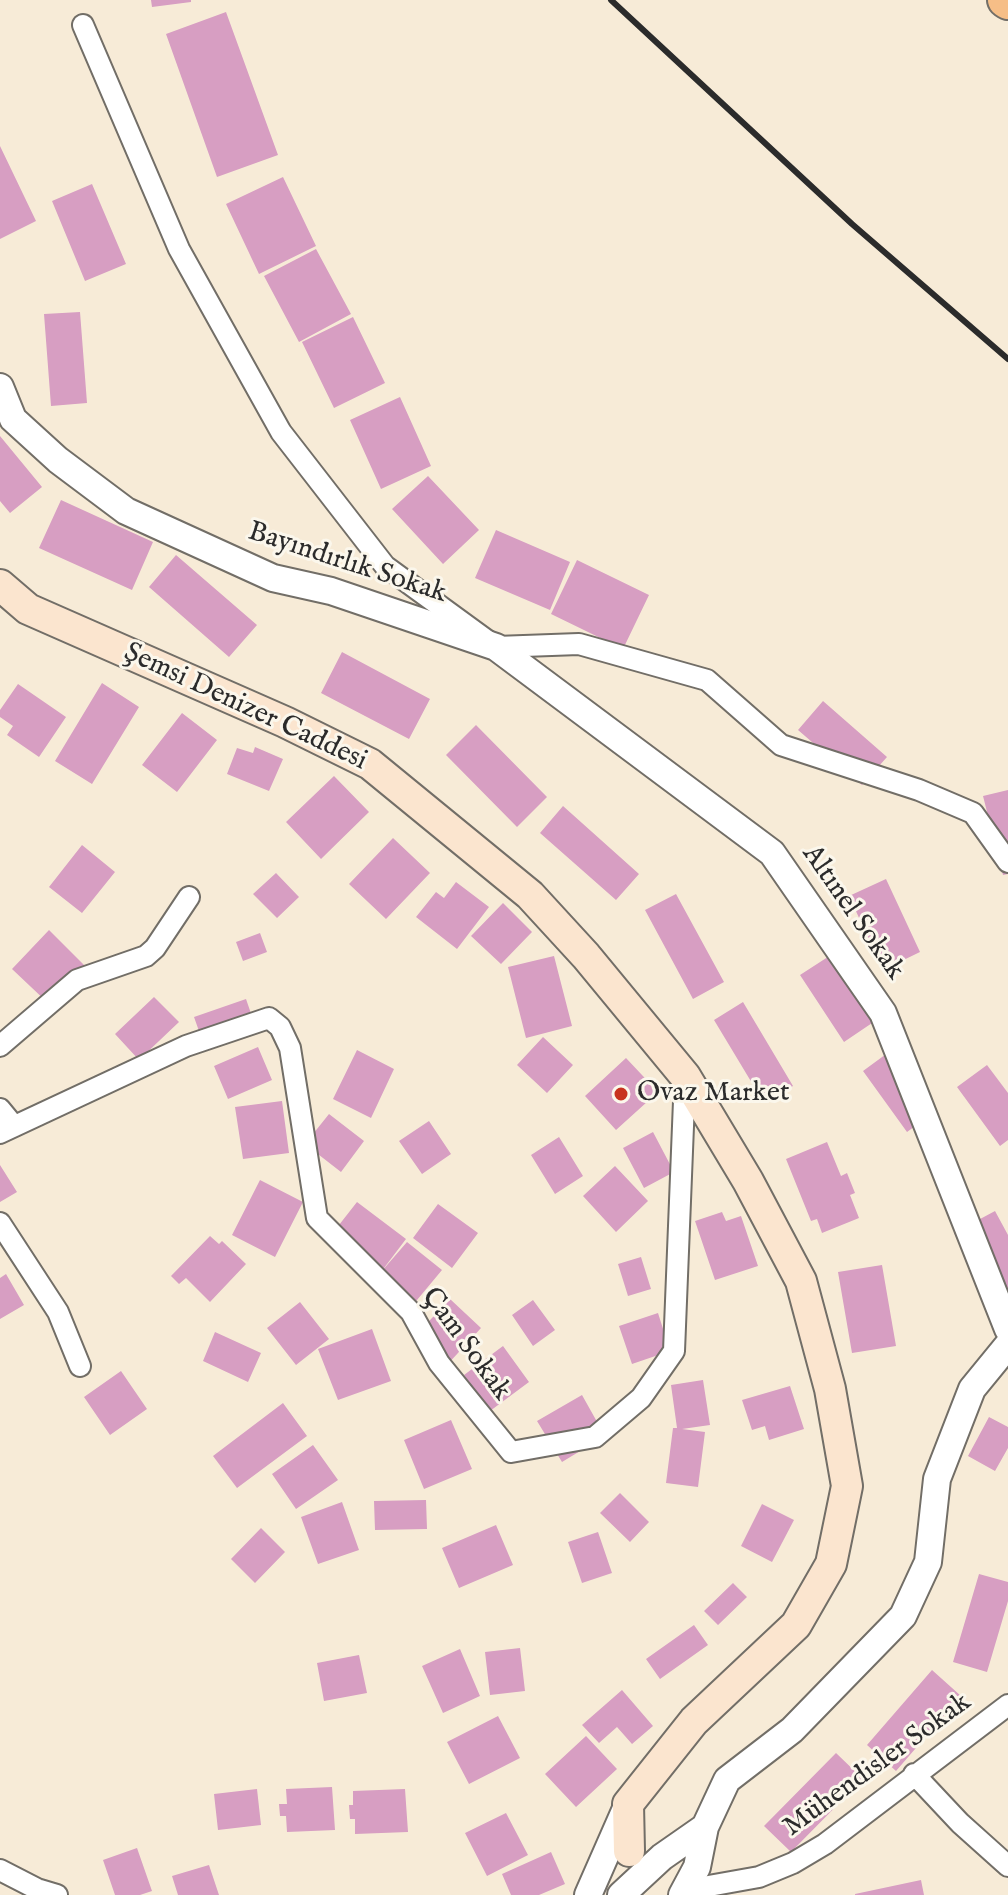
<!DOCTYPE html>
<meta charset="utf-8">
<style>
body{margin:0}
canvas{display:block;background:#f7ebd7}
</style>
<canvas width="1008" height="1895"></canvas>
<script>
const g = document.querySelector('canvas').getContext('2d');
g.lineJoin = 'round';
function fillPath(path, color) {
  g.fillStyle = color;
  g.fill(path, 'evenodd');
}
function trace(path, color, width, dash) {
  g.strokeStyle = color;
  g.lineWidth = width;
  g.lineCap = dash ? 'butt' : 'round';
  g.setLineDash(dash || []);
  g.stroke(path);
}
function write(font, color, halo, rows, align = 'center') {
  g.font = font + ' "IM FELL English",serif';
  g.lineWidth = 6;
  g.setLineDash([]);
  g.textBaseline = 'middle';
  g.strokeStyle = halo;
  g.fillStyle = color;
  for (const [text, x, y, turn = 0] of rows) {
    g.save();
    g.translate(x, y);
    g.rotate((+turn || 0) * Math.PI / 180);
    g.textAlign = isNaN(turn) ? turn : align;
    if (halo) g.strokeText(text, 0, 0);
    g.fillText(text, 0, 0);
    g.restore();
  }
}
const building = new Path2D(`
 M 151,0 L 191,0 L 191,2 L 152,7 Z
 M 226,12 L 278,155 L 217,177 L 166,34 Z
 M 0,146 L 36,221 L 0,239 Z
 M 283,177 L 316,246 L 259,274 L 226,204 Z
 M 92,184 L 126,264 L 85,281 L 52,201 Z
 M 316,249 L 351,314 L 299,342 L 264,276 Z
 M 80,312 L 87,403 L 51,406 L 44,314 Z
 M 353,317 L 385,383 L 334,408 L 302,342 Z
 M 400,397 L 431,466 L 381,489 L 350,420 Z
 M 0,436 L 42,487 L 10,513 L 0,501 Z
 M 428,476 L 479,530 L 443,564 L 392,509 Z
 M 61,500 L 153,542 L 132,590 L 39,548 Z
 M 496,530 L 570,562 L 550,610 L 475,578 Z
 M 176,555 L 257,625 L 229,657 L 149,587 Z
 M 577,560 L 649,595 L 623,649 L 551,614 Z
 M 342,652 L 430,699 L 409,739 L 321,693 Z
 M 102,683 L 139,707 L 92,784 L 55,761 Z
 M 18,684 L 66,717 L 39,757 L 7,735 L 13,726 L 0,717 L 0,710 Z
 M 823,701 L 887,757 L 862,785 L 798,730 Z
 M 182,713 L 217,740 L 177,792 L 142,765 Z
 M 476,725 L 547,797 L 517,827 L 446,755 Z
 M 255,747 L 283,759 L 269,791 L 227,774 L 237,748 L 253,753 Z
 M 334,776 L 369,812 L 321,859 L 286,822 Z
 M 1008,790 L 1008,874 L 1003,875 L 983,796 Z
 M 563,806 L 639,874 L 616,900 L 540,833 Z
 M 393,838 L 430,873 L 386,919 L 349,884 Z
 M 82,845 L 115,872 L 82,913 L 49,887 Z
 M 276,873 L 299,897 L 277,918 L 253,894 Z
 M 886,879 L 920,952 L 883,970 L 849,896 Z
 M 456,882 L 489,907 L 457,949 L 416,917 L 436,892 L 444,898 Z
 M 676,894 L 724,982 L 693,999 L 645,910 Z
 M 503,903 L 532,932 L 501,964 L 471,936 Z
 M 49,930 L 85,966 L 49,1004 L 12,969 Z
 M 260,933 L 267,952 L 243,961 L 236,942 Z
 M 834,953 L 878,1019 L 844,1042 L 800,975 Z
 M 554,956 L 572,1026 L 526,1038 L 508,967 Z
 M 154,997 L 179,1022 L 139,1060 L 115,1034 Z
 M 246,999 L 257,1031 L 205,1048 L 194,1017 Z
 M 743,1002 L 793,1086 L 764,1103 L 714,1020 Z
 M 543,1037 L 573,1065 L 547,1093 L 517,1065 Z
 M 258,1047 L 272,1080 L 228,1099 L 214,1066 Z
 M 893,1049 L 937,1110 L 907,1132 L 863,1071 Z
 M 357,1050 L 394,1069 L 371,1118 L 333,1099 Z
 M 626,1058 L 658,1092 L 616,1130 L 585,1096 Z
 M 987,1065 L 1008,1093 L 1008,1140 L 1000,1146 L 957,1087 Z
 M 282,1101 L 289,1153 L 243,1159 L 235,1107 Z
 M 329,1114 L 364,1141 L 341,1172 L 305,1144 Z
 M 429,1121 L 451,1154 L 422,1174 L 399,1141 Z
 M 653,1132 L 674,1172 L 644,1188 L 623,1148 Z
 M 559,1137 L 583,1176 L 555,1194 L 531,1155 Z
 M 827,1142 L 841,1176 L 847,1173 L 855,1193 L 850,1195 L 859,1218 L 822,1233 L 817,1219 L 811,1221 L 786,1159 Z
 M 0,1165 L 17,1192 L 0,1202 Z
 M 615,1166 L 648,1201 L 616,1232 L 583,1196 Z
 M 260,1180 L 303,1202 L 275,1257 L 232,1235 Z
 M 357,1202 L 406,1239 L 381,1272 L 407,1242 L 442,1270 L 407,1312 L 328,1239 Z
 M 438,1204 L 478,1233 L 452,1268 L 413,1238 Z
 M 995,1211 L 1008,1235 L 1008,1289 L 989,1300 L 954,1233 Z
 M 722,1212 L 726,1221 L 741,1216 L 758,1266 L 715,1280 L 695,1221 Z
 M 210,1236 L 219,1244 L 222,1241 L 246,1264 L 210,1302 L 186,1278 L 179,1284 L 171,1276 Z
 M 641,1257 L 651,1289 L 628,1296 L 618,1264 Z
 M 882,1265 L 896,1346 L 852,1353 L 838,1272 Z
 M 6,1274 L 24,1305 L 0,1319 L 0,1278 Z
 M 450,1299 L 481,1328 L 446,1366 L 414,1337 Z
 M 533,1300 L 555,1330 L 533,1346 L 512,1315 Z
 M 300,1302 L 329,1339 L 296,1365 L 267,1328 Z
 M 658,1313 L 670,1351 L 632,1364 L 619,1326 Z
 M 372,1329 L 391,1381 L 338,1400 L 318,1349 Z
 M 215,1332 L 261,1353 L 248,1382 L 203,1361 Z
 M 503,1346 L 529,1382 L 490,1411 L 464,1375 Z
 M 121,1371 L 147,1409 L 110,1435 L 84,1397 Z
 M 703,1380 L 710,1425 L 682,1429 L 705,1432 L 698,1487 L 666,1483 L 673,1428 L 677,1428 L 671,1385 Z
 M 790,1386 L 804,1429 L 769,1440 L 765,1426 L 752,1430 L 742,1400 Z
 M 582,1395 L 605,1436 L 562,1462 L 537,1421 Z
 M 283,1403 L 307,1436 L 237,1488 L 213,1456 Z
 M 989,1417 L 1008,1427 L 1008,1448 L 995,1471 L 968,1456 Z
 M 451,1420 L 472,1469 L 424,1489 L 404,1440 Z
 M 313,1445 L 338,1480 L 296,1509 L 272,1474 Z
 M 620,1493 L 649,1522 L 630,1542 L 600,1513 Z
 M 426,1500 L 427,1529 L 375,1530 L 374,1501 Z
 M 342,1502 L 359,1550 L 318,1564 L 301,1517 Z
 M 762,1504 L 794,1520 L 772,1562 L 741,1546 Z
 M 496,1525 L 513,1565 L 459,1588 L 442,1548 Z
 M 261,1528 L 285,1552 L 255,1583 L 231,1559 Z
 M 598,1532 L 612,1573 L 582,1583 L 568,1542 Z
 M 979,1574 L 1008,1582 L 1008,1601 L 987,1672 L 953,1662 Z
 M 733,1583 L 747,1597 L 718,1625 L 704,1611 Z
 M 694,1625 L 708,1645 L 660,1679 L 646,1659 Z
 M 520,1648 L 525,1691 L 490,1695 L 485,1652 Z
 M 460,1649 L 480,1696 L 443,1713 L 422,1666 Z
 M 359,1655 L 367,1693 L 324,1701 L 317,1663 Z
 M 932,1670 L 961,1696 L 896,1771 L 867,1745 Z
 M 622,1690 L 653,1726 L 632,1744 L 617,1727 L 599,1743 L 582,1725 Z
 M 498,1716 L 520,1758 L 469,1784 L 447,1742 Z
 M 586,1736 L 617,1769 L 576,1807 L 545,1774 Z
 M 836,1753 L 863,1779 L 791,1852 L 764,1826 Z
 M 332,1787 L 335,1830 L 287,1832 L 286,1816 L 280,1816 L 279,1804 L 287,1804 L 286,1789 Z
 M 257,1789 L 261,1825 L 218,1830 L 214,1794 Z
 M 405,1789 L 408,1832 L 355,1834 L 355,1819 L 350,1819 L 349,1805 L 353,1805 L 353,1791 Z
 M 506,1813 L 528,1855 L 487,1876 L 465,1833 Z
 M 137,1848 L 152,1891 L 140,1895 L 115,1895 L 103,1860 Z
 M 551,1852 L 565,1884 L 539,1895 L 511,1895 L 502,1874 Z
 M 209,1865 L 219,1895 L 178,1895 L 172,1876 Z
 M 921,1880 L 924,1895 L 855,1895 L 855,1894 Z`);
const minor = new Path2D(`
 M 83,25 L 179,249 L 281,432 L 385,566 L 496,647 L 579,644 L 707,680 L 781,745 L 919,790 L 973,813 L 1008,862
 M 0,1046 L 77,980 L 146,956 L 155,948 L 189,897
 M 0,1109 L 14,1126
 M 0,1133 L 186,1046 L 269,1018 L 280,1027 L 290,1048 L 317,1218 L 411,1312 L 439,1363 L 511,1452 L 595,1437 L 641,1398 L 674,1351 L 685,1076
 M 0,1223 L 58,1312 L 80,1366
 M 914,1774 L 960,1823 L 1008,1866
 M 0,1870 L 37,1889 L 57,1895
 M 686,1890 L 759,1877 L 793,1863 L 825,1844 L 1008,1705`);
const tertiary = new Path2D(`
 M 0,387 L 13,419 L 58,460 L 126,511 L 273,578 L 331,591 L 496,647 L 772,853 L 883,1013 L 1008,1329
 M 588,1895 L 628,1804
 M 621,1895 L 662,1857 L 705,1827
 M 682,1895 L 697,1867 L 705,1827 L 727,1780 L 792,1730 L 903,1616 L 928,1562 L 937,1479 L 972,1389 L 1008,1345`);
const secondary = new Path2D(`
 M 0,585 L 28,609 L 285,722 L 370,764 L 530,895 L 586,956 L 685,1076 L 748,1181 L 801,1281 L 830,1389 L 847,1486 L 831,1564 L 796,1625 L 694,1721 L 628,1804 L 629,1851`);
const trunk = new Path2D(`
 M 1005,0 L 1008,2`);
const rail = new Path2D(`
 M 611,0 L 852,224 L 1008,359`);
const markers = [
 [621,1094,8,"#c8321e"]
];
const streetNames = [
 ["Bayındırlık Sokak",347,564,18],
 ["Şemsi Denizer Caddesi",245,708,25],
 ["Altınel Sokak",852,913,55],
 ["Çam Sokak",465,1345,54],
 ["Mühendisler Sokak",878,1766,-36]
];
const poiNames = [
 ["Ovaz Market",637,1094]
];
fillPath(building, '#d79ec2');
trace(minor, '#726e67', 24);
trace(tertiary, '#726e67', 30);
trace(secondary, '#726e67', 34);
trace(trunk, '#726e67', 38);
trace(minor, '#fff', 20);
trace(tertiary, '#fff', 26);
trace(secondary, '#fbe5cf', 30);
trace(trunk, '#f6be87', 34);
trace(rail, '#2b2b2b', 6);
for (const [x, y, r, color] of markers) {
  const dot = new Path2D();
  dot.arc(x, y, r, 0, 2 * Math.PI);
  g.fillStyle = color;
  g.fill(dot);
  trace(dot, '#fbf7ec', 3);
}
write('28px', '#2b2b2b', '#fbf7ec', streetNames);
write('28px', '#2b2b2b', '#fbf7ec', poiNames, 'left');
</script>
